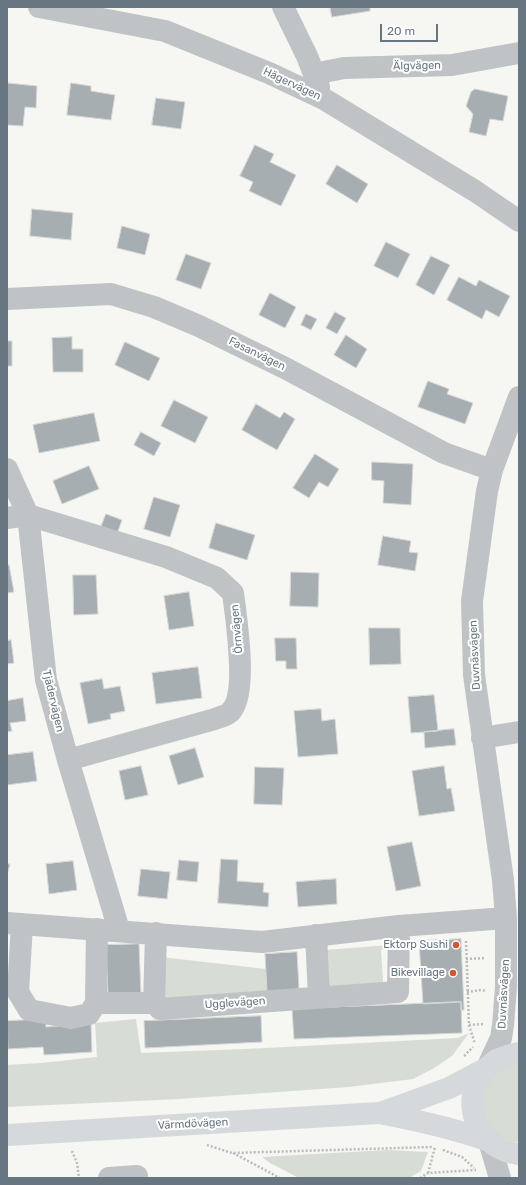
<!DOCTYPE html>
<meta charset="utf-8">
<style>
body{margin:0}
#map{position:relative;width:526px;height:1185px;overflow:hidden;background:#f6f6f2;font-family:Rubik,sans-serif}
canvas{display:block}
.frame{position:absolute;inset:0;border:8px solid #677681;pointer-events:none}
.scale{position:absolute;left:380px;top:24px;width:58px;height:18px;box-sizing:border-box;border:2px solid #677681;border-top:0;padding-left:5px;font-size:12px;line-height:14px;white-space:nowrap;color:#677681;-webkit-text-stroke:3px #fff;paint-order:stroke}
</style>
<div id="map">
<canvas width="526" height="1185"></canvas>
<div class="frame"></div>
<div class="scale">20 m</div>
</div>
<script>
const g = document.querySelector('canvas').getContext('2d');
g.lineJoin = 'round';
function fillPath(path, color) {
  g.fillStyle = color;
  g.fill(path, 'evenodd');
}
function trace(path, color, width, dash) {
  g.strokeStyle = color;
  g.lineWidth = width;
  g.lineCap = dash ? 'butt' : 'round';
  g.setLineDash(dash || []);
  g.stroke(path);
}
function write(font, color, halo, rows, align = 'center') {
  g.font = font + ' Rubik,sans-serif';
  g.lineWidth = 4;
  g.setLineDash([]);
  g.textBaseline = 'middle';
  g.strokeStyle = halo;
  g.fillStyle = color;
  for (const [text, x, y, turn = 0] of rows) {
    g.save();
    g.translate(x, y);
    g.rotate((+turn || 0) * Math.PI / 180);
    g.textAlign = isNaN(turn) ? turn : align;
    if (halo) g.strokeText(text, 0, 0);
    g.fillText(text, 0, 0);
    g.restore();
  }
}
const green = new Path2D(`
 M 390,945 L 390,950 L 381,950 L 383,982 L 329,993 L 325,950 Z
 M 161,957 L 266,969 L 267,992 L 163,999 Z
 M 136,1019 L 141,1053 L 246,1049 L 458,1038 L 469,1033 L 452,1056 L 434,1068 L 413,1079 L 349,1087 L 179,1099 L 7,1107 L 7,1065 L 41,1063 L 97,1057 L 95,1023 Z
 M 519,1062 L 519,1142 L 513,1142 L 500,1137 L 489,1127 L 483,1115 L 483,1087 L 501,1066 Z
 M 387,1150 L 428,1152 L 421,1171 L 409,1178 L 299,1178 L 270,1163 L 262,1157 Z`);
const building = new Path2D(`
 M 330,7 L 370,7 L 370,11 L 332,17 Z
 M 8,83 L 37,86 L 36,108 L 25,107 L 23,126 L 7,125 Z
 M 71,83 L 91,86 L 91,91 L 115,95 L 111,120 L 67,115 Z
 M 475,89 L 508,96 L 503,121 L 490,119 L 486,136 L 469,132 L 473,114 L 466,106 L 471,92 Z
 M 156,98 L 185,102 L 181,129 L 152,125 Z
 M 255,145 L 274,154 L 270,162 L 296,175 L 281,206 L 249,191 L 253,182 L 240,176 Z
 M 337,165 L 368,184 L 357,203 L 326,184 Z
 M 32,209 L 73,213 L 71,240 L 30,236 Z
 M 122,226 L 150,234 L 145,255 L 117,248 Z
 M 386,242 L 410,254 L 398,278 L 374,266 Z
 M 186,254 L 211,263 L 201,289 L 176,280 Z
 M 431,256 L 450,265 L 434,295 L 416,285 Z
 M 459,277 L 476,286 L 479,280 L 510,296 L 499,317 L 486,310 L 482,319 L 447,300 Z
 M 270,293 L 296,307 L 285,328 L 259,315 Z
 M 335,312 L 346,318 L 337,334 L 326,328 Z
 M 306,314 L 317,319 L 311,330 L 301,325 Z
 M 346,335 L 367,349 L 356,368 L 334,355 Z
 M 72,337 L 72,349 L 83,349 L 83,372 L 53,372 L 52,338 Z
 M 7,341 L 12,341 L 12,366 L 7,366 Z
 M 125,342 L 160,358 L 149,381 L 115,365 Z
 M 428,381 L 449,389 L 447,394 L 473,403 L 465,424 L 418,407 Z
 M 174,400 L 208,417 L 195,443 L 161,426 Z
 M 256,404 L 280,418 L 284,412 L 295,419 L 277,450 L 242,430 Z
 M 94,413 L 100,441 L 39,453 L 33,425 Z
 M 141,432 L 161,443 L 154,456 L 134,445 Z
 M 315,454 L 339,469 L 328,487 L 319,482 L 309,498 L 293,488 Z
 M 372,462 L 413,464 L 411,505 L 383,503 L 384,481 L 372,480 Z
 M 89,466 L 99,489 L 62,504 L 53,481 Z
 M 154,497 L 180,505 L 170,537 L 144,529 Z
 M 106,514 L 122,520 L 117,534 L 101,527 Z
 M 216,523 L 255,535 L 247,560 L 209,548 Z
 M 383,536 L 411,541 L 409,552 L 418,553 L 415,571 L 378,565 Z
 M 9,565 L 14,592 L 7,593 L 7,566 Z
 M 291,572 L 319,573 L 318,607 L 290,606 Z
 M 73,575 L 96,575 L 98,614 L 74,615 Z
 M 189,592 L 194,626 L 169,630 L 164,596 Z
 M 369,628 L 400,628 L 401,664 L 370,665 Z
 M 275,638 L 296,638 L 297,669 L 286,669 L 286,661 L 276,661 Z
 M 11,640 L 14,663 L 7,664 L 7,641 Z
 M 198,667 L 202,698 L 156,704 L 152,673 Z
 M 102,679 L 104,689 L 120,686 L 125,711 L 110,714 L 111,719 L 88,724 L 80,683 Z
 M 434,695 L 438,731 L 411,733 L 408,697 Z
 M 23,698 L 26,721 L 10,723 L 12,731 L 7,732 L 7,701 Z
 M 321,709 L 322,721 L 335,719 L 338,754 L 298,757 L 294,711 Z
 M 454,729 L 456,745 L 425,748 L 424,732 Z
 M 195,748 L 204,777 L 178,785 L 169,756 Z
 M 33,752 L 37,781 L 7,785 L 7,755 Z
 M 141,766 L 148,795 L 125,800 L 119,771 Z
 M 444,766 L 447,789 L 451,788 L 455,811 L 419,816 L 412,771 Z
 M 255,767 L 284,768 L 282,805 L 254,804 Z
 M 412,842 L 421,886 L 396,891 L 387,847 Z
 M 221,859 L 238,860 L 237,881 L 264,883 L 263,892 L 269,893 L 268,907 L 218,903 Z
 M 179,860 L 199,862 L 197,882 L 177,880 Z
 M 73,861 L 77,890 L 49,894 L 46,864 Z
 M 7,864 L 10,864 L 7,875 Z
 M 141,869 L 170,872 L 167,899 L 138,896 Z
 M 336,879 L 337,904 L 298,907 L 296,882 Z
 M 461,939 L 464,1010 L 461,1010 L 461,1002 L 423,1004 L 419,941 Z
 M 139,944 L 141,994 L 108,995 L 106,945 Z
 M 297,952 L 299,989 L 267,992 L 265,954 Z
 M 461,1002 L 462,1033 L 294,1039 L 292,1009 Z
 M 261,1016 L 262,1042 L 145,1048 L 144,1021 Z
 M 46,1019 L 46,1027 L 91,1024 L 92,1052 L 44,1055 L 43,1047 L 8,1049 L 7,1021 Z`);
const path = new Path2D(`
 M 466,941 L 469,1025 L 483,1024
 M 466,959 L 486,958
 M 467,992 L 481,990 L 486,991
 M 469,1025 L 475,1044
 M 464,1056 L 473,1047
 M 207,1145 L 232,1153 L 432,1147
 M 443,1150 L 462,1157 L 474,1168
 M 72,1151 L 77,1163 L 79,1178
 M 233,1153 L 280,1178
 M 428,1173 L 435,1147
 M 420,1178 L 428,1173 L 476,1170`);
const minor = new Path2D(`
 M 39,7 L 165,31 L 269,73 L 324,99 L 475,191 L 519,221
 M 283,7 L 307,56 L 319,87
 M 314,74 L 344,68 L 452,65 L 519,53
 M 7,299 L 111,294 L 154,307 L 199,326 L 285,368 L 444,453 L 492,470
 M 7,469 L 28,515 L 46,680 L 68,760 L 119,930
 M 7,518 L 28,515 L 166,557 L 217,578 L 233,593 C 236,617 249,698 229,713 C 226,716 219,717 215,719 L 68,760
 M 482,738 L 519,732
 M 7,923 L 262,942 L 399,926 L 506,918
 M 22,924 L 18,992 L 29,1010 L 71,1018 L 89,1014 L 96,1003 L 154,1003 L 156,933
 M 316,935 L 319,997
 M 96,1003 L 97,929
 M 154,1003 L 160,1009 L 398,992 L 399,926
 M 487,1068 L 501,1038 L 503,1025 L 506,987 L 506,918 L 503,880 L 474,675 L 472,601 L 487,491 L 492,470 L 519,397
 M 489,1141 L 500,1178
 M 109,1178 L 137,1176`);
const major = new Path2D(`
 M 487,1068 C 482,1074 477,1081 474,1089 C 466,1120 487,1151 519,1154
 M 380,1113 L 449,1088 L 487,1068 L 496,1060 L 507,1056 L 519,1053
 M 7,1135 L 379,1113 C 416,1120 453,1128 489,1141`);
const markers = [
 [456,945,4,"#d55533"],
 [453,973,4,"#d55533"]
];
const streetNames = [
 ["Älgvägen",417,66,-1],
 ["Hägervägen",292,84,25],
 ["Fasanvägen",257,354,26],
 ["Örnvägen",237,629,-95],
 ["Duvnäsvägen",475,655,-93],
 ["Tjädervägen",53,701,77],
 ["Duvnäsvägen",504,994,-87],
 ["Ugglevägen",235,1003,-4],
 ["Värmdövägen",193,1124,-3]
];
const poiNames = [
 ["Ektorp Sushi",448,945],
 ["Bikevillage",445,973]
];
fillPath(green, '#d7dcd4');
fillPath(building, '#a6aeb2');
trace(building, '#d7d7d5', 1);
trace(path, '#b9bcbe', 2.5, [2, 2]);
trace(minor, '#bfc3c6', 22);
trace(major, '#d5d9dc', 22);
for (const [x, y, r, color] of markers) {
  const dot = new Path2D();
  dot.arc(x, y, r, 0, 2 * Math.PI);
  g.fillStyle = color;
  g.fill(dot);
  trace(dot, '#fff', 1.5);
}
write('11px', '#677681', '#fff', streetNames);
write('11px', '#677681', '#fff', poiNames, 'right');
</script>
